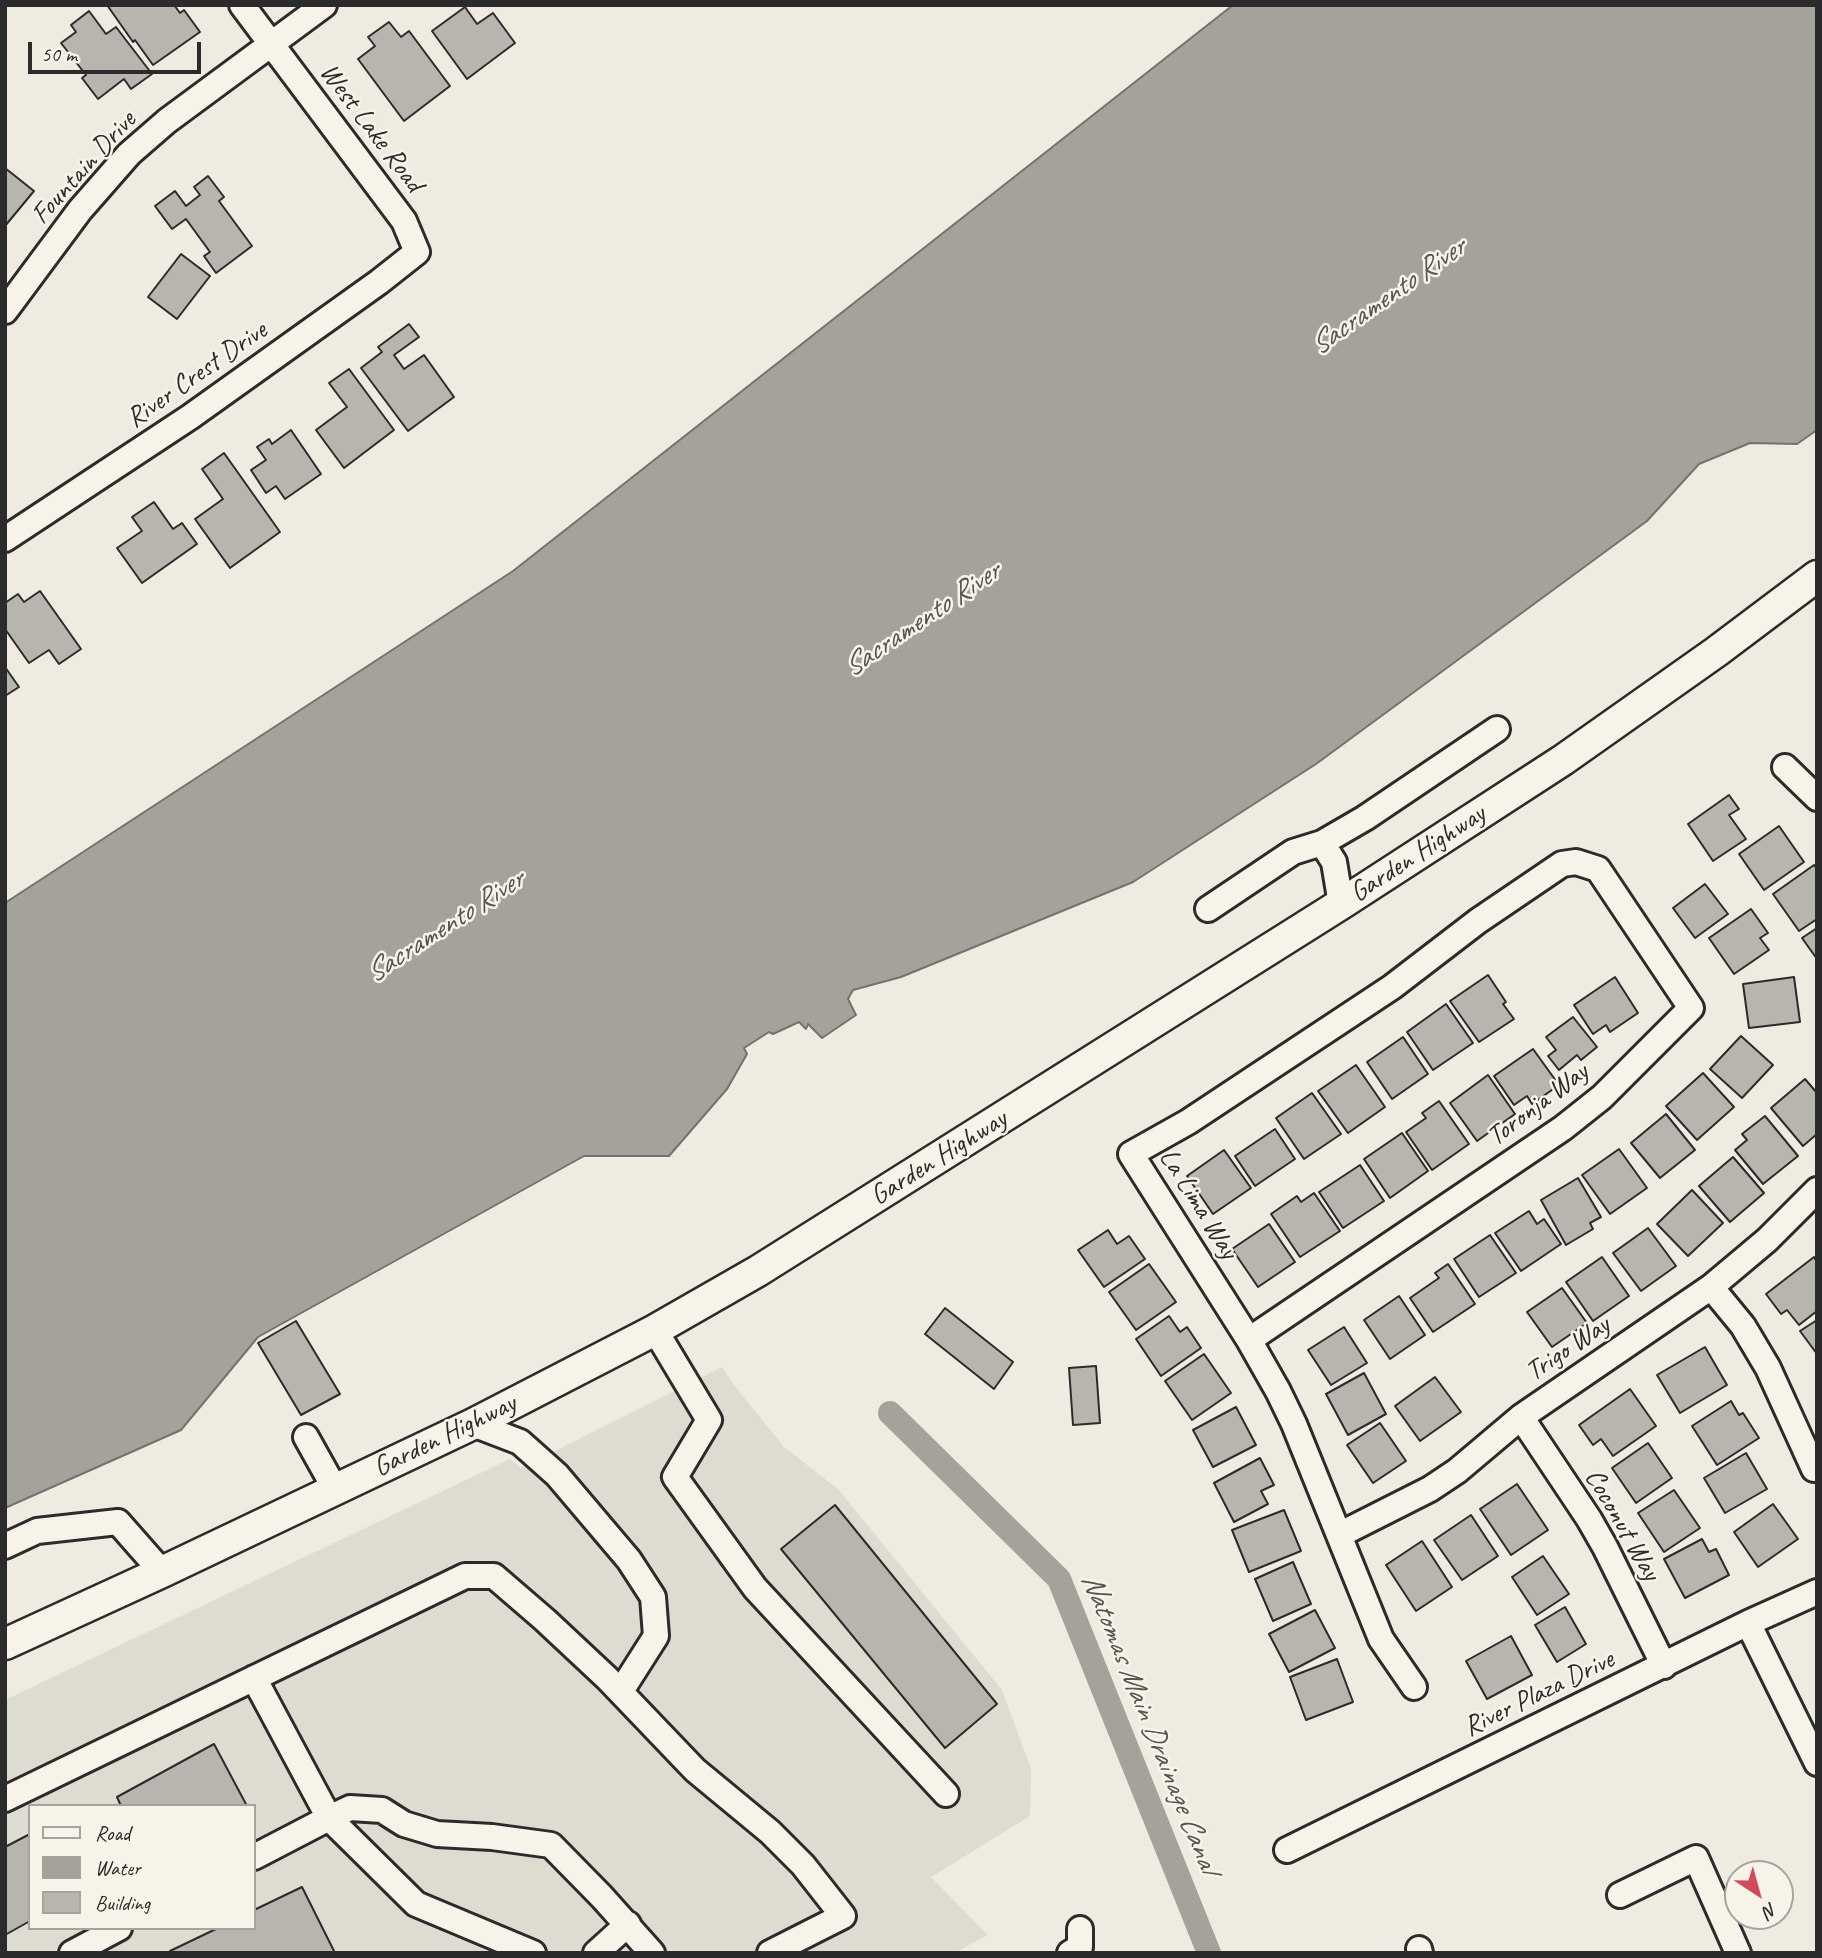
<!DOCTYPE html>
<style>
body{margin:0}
#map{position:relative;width:1822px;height:1958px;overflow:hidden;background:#efebe0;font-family:Caveat,sans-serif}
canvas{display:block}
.frame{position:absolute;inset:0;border:7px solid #2b2b2b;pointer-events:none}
.legend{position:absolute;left:28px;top:1804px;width:228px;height:126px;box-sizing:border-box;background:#f7f3e8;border:2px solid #a5a39c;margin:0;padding:9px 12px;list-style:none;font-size:21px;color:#2b2b2b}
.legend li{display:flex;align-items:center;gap:14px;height:35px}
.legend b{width:35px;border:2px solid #a5a39c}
.north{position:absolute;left:1724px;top:1860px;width:70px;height:70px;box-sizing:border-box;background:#f7f3e8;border:2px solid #a5a39c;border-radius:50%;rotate:144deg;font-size:19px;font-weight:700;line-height:28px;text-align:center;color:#2b2b2b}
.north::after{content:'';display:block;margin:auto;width:24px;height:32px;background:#d1495b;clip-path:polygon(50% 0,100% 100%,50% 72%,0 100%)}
.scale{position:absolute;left:28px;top:42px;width:173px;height:32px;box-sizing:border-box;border:4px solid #2b2b2b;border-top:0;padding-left:9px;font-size:21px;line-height:24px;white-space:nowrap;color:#2b2b2b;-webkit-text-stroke:5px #f7f3e8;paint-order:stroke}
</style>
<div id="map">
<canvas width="1822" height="1958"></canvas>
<div class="frame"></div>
<ul class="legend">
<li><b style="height:9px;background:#f7f3e8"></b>Road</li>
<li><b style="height:19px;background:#a4a29a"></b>Water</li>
<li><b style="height:19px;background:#b8b5ae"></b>Building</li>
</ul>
<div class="north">N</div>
<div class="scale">50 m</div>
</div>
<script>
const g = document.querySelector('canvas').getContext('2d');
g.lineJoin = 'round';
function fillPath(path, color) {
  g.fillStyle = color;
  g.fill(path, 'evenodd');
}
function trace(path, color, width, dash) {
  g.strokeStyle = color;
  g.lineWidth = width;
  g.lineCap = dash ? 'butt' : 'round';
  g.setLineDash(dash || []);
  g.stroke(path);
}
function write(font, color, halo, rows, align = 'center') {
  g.font = font + ' Caveat,sans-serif';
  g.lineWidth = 5;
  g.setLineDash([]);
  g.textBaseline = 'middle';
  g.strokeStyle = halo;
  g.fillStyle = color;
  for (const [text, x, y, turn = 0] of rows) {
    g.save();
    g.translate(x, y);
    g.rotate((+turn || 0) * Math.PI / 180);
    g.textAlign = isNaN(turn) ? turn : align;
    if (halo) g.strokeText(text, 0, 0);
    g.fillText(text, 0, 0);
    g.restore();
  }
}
const built = new Path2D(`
 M 722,1367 L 734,1385 L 784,1447 L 838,1489 L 1002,1690 L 1031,1769 L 1030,1816 L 931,1877 L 988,1935 L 954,1953 L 5,1953 L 5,1700 L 510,1459 L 521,1468 ZM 30,1806 L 254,1806 L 254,1928 L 30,1928 Z`);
const water = new Path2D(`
 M 1233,5 L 1817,5 L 1817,430 L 1797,444 L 1750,443 L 1699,464 L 1647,521 L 1316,764 L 1133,882 L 901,977 L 853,990 L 848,999 L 856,1015 L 822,1038 L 808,1024 L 806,1029 L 799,1022 L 773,1034 L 769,1032 L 744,1048 L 747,1054 L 727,1089 L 669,1156 L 584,1156 L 258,1337 L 181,1430 L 5,1508 L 5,903 L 513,571 Z`);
const canal = new Path2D(`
 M 890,1413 L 1059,1579 L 1209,1953`);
const building = new Path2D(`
 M 107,5 L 174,5 L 180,13 L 184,10 L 200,32 L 153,65 L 135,40 L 133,42 Z
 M 465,7 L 477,24 L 493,13 L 515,43 L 467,79 L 432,31 Z
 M 89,11 L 106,34 L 116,27 L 152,74 L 131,89 L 124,79 L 98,99 L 82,78 L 86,75 L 61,43 L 76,32 L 71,25 Z
 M 389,22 L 401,37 L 409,31 L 450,86 L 404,121 L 358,59 L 375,46 L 368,37 Z
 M 5,168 L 34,191 L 5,226 Z
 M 208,176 L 224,197 L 219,201 L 252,246 L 216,273 L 204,256 L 210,252 L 186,219 L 172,229 L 155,206 L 175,191 L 186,206 L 200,195 L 194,187 Z
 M 181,254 L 210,276 L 177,319 L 148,297 Z
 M 409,324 L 419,337 L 394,355 L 404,369 L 424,355 L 454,397 L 408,431 L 361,368 L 382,352 L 378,347 Z
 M 349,369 L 394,430 L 344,468 L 316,430 L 347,407 L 329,383 Z
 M 291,430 L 321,474 L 285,499 L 276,486 L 266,493 L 251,470 L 266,460 L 257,447 L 269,439 L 272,444 Z
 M 224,453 L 280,532 L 230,568 L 195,519 L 223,499 L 202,469 Z
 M 154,502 L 173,529 L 182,523 L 197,544 L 142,583 L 117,548 L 142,531 L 132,517 Z
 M 40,591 L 81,649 L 59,664 L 49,650 L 29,663 L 5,629 L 5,603 L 18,594 L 24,602 Z
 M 5,667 L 19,687 L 5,696 Z
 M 1729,795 L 1739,809 L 1729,815 L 1746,839 L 1713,861 L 1688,824 Z
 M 1779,826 L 1804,862 L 1764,890 L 1739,854 Z
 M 1814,865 L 1817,869 L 1817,919 L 1799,931 L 1773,894 Z
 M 1705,884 L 1728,914 L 1695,938 L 1673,908 Z
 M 1751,909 L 1768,933 L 1760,938 L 1769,950 L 1734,974 L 1709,938 Z
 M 1817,928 L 1817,959 L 1802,938 Z
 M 1488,975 L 1506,1002 L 1503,1004 L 1514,1019 L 1479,1042 L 1450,1001 Z
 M 1615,977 L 1638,1013 L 1610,1032 L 1606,1025 L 1593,1034 L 1574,1005 Z
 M 1794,977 L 1800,1022 L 1749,1028 L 1743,984 Z
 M 1446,1004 L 1473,1043 L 1433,1070 L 1407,1032 Z
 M 1573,1017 L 1597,1047 L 1581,1060 L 1577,1055 L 1559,1070 L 1548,1056 L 1556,1050 L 1546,1037 Z
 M 1741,1036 L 1773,1065 L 1742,1098 L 1710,1069 Z
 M 1403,1037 L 1428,1074 L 1392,1099 L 1367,1062 Z
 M 1533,1049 L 1559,1085 L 1532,1104 L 1527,1096 L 1514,1105 L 1494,1076 Z
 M 1356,1065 L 1385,1107 L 1348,1133 L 1318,1091 Z
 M 1703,1073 L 1734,1107 L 1697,1140 L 1666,1106 Z
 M 1488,1075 L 1515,1114 L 1477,1141 L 1450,1103 Z
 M 1805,1079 L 1817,1093 L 1817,1134 L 1803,1146 L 1771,1108 Z
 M 1312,1093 L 1341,1134 L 1304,1159 L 1276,1118 Z
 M 1439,1101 L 1469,1144 L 1432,1170 L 1406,1132 L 1426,1118 L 1422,1113 Z
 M 1666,1114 L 1695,1150 L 1660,1178 L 1631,1143 Z
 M 1765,1116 L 1798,1156 L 1763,1184 L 1735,1150 L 1747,1140 L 1742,1134 Z
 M 1275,1129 L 1295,1159 L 1255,1186 L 1235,1156 Z
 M 1402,1133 L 1428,1171 L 1390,1198 L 1364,1159 Z
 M 1619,1149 L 1647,1188 L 1610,1214 L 1582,1175 Z
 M 1224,1150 L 1251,1188 L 1213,1214 L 1187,1176 Z
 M 1733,1157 L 1764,1193 L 1730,1222 L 1699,1186 Z
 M 1360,1165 L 1384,1201 L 1343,1228 L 1319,1192 Z
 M 1578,1178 L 1601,1217 L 1590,1223 L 1593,1229 L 1566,1245 L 1541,1200 Z
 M 1692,1190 L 1723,1223 L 1688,1256 L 1657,1224 Z
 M 1314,1193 L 1340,1231 L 1300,1257 L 1271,1214 L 1297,1196 L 1301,1202 Z
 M 1529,1211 L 1537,1224 L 1544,1219 L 1561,1244 L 1521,1271 L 1495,1233 Z
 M 1269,1224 L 1295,1262 L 1258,1287 L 1232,1249 Z
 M 1648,1228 L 1676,1266 L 1641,1291 L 1613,1253 Z
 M 1108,1230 L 1117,1244 L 1129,1236 L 1145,1259 L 1104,1287 L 1078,1250 Z
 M 1490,1235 L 1516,1273 L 1479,1297 L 1454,1259 Z
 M 1602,1257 L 1629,1296 L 1593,1321 L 1566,1282 Z
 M 1814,1257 L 1817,1262 L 1817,1311 L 1799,1325 L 1787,1310 L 1781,1314 L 1766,1294 Z
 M 1149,1264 L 1176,1302 L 1136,1330 L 1109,1292 Z
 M 1448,1264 L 1475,1304 L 1433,1332 L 1410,1298 L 1439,1278 L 1435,1273 Z
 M 1562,1288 L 1587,1323 L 1552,1347 L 1527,1312 Z
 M 1399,1296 L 1425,1335 L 1390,1359 L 1364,1320 Z
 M 945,1308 L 1013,1362 L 994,1389 L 925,1334 Z
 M 1169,1316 L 1180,1332 L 1187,1327 L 1201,1348 L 1161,1376 L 1136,1339 Z
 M 1817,1320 L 1817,1354 L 1800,1331 Z
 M 296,1321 L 340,1394 L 301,1415 L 258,1343 Z
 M 1344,1327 L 1367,1363 L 1331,1385 L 1308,1350 Z
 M 1705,1347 L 1727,1385 L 1680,1413 L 1657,1375 Z
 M 1204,1354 L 1231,1393 L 1192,1420 L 1165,1381 Z
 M 1096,1366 L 1100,1423 L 1073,1425 L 1069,1368 Z
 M 1364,1373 L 1386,1414 L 1348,1435 L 1326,1394 Z
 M 1435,1377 L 1461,1412 L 1420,1441 L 1395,1406 Z
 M 1630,1389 L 1656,1426 L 1613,1456 L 1601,1439 L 1593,1445 L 1579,1425 Z
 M 1731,1401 L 1739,1415 L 1743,1413 L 1759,1438 L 1717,1465 L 1692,1426 Z
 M 1236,1407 L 1256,1445 L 1213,1467 L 1193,1430 Z
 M 1380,1423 L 1406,1461 L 1373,1483 L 1347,1445 Z
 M 1648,1443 L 1672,1478 L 1636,1503 L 1612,1468 Z
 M 1746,1453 L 1767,1489 L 1725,1513 L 1704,1478 Z
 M 1260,1458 L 1274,1485 L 1261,1491 L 1268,1504 L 1234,1522 L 1214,1483 Z
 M 1517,1484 L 1548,1530 L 1511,1555 L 1480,1509 Z
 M 1674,1490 L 1700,1528 L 1664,1552 L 1638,1513 Z
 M 1773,1504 L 1798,1539 L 1758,1567 L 1734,1532 Z
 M 835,1505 L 997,1704 L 945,1748 L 781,1549 Z
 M 1284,1510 L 1301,1551 L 1249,1572 L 1232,1530 Z
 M 1471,1515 L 1498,1556 L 1462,1580 L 1434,1540 Z
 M 1702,1539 L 1709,1552 L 1716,1549 L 1729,1575 L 1685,1598 L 1664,1559 Z
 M 1422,1541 L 1452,1587 L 1416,1611 L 1386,1565 Z
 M 1543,1556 L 1569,1594 L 1537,1615 L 1512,1577 Z
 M 1293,1562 L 1311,1604 L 1273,1621 L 1255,1579 Z
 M 1565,1607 L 1586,1644 L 1557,1662 L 1535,1625 Z
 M 1315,1610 L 1335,1648 L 1289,1672 L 1269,1634 Z
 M 1511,1636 L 1532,1675 L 1487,1699 L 1466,1661 Z
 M 1337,1659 L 1353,1702 L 1306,1720 L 1290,1677 Z
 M 214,1744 L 247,1806 L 121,1806 L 117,1797 Z
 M 30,1834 L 30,1921 L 5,1935 L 5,1847 Z
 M 302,1887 L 335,1953 L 171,1953 L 170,1951 L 218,1928 L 254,1928 L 254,1910 Z`);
const minor = new Path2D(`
 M 5,311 L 80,210 L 129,154 L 167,121 L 324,5
 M 5,539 L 190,417 L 379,282 L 417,252 L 404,221 L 242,5
 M 1785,767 L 1817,798
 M 1341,904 L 1334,862 L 1322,843 L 1365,818 L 1497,729
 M 1208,909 L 1293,852 L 1322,843
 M 1711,1287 L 1743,1326 L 1768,1368 L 1814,1469
 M 655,1330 L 709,1420 L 675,1477 L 755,1588 L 946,1794
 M 1249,1340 L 1563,1128 L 1602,1097 L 1691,1008 L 1598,869 L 1576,862 L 1562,864 L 1478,921 L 1392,987 L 1188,1122 L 1131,1154 L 1249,1340 L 1278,1391 L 1294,1424 L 1381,1639 L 1414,1687
 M 1521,1417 L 1589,1519 L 1605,1547 L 1664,1666
 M 473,1424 L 520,1442 L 557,1475 L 629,1560 L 653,1597 L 656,1636 L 621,1691
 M 306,1437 L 335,1489
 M 1339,1535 L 1430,1489 L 1457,1471 L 1521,1417 L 1711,1287 L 1767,1240 L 1817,1190
 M 5,1546 L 37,1531 L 118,1522 L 162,1572
 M 1748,1623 L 1817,1763
 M 254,1678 L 329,1818 L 350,1808 L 382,1810 L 404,1824 L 437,1834 L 492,1837 L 551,1845 L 602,1897 L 652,1953
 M 5,1799 L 465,1576 L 494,1576 L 545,1620 L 607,1678 L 695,1770 L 770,1832 L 803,1865 L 843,1916 L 770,1953
 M 1287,1850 L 1748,1623 L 1817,1592
 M 254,1857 L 329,1818 L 416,1904 L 533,1953
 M 1620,1895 L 1696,1858 L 1738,1953
 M 1419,1949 L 1420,1953
 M 72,1953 L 119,1928
 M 596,1953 L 628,1924
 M 1070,1953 L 1080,1947 L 1080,1929`);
const major = new Path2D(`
 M 5,1644 L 162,1572 L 473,1424 L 655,1330 L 758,1271 L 1341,904 L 1563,760 L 1716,652 L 1817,576`);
const streetNames = [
 ["West Lake Road",371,128,53],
 ["Fountain Drive",84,168,-48],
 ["River Crest Drive",197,375,-35],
 ["Garden Highway",1418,854,-33],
 ["Toronja Way",1538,1105,-37],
 ["Garden Highway",939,1158,-32],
 ["La Lima Way",1198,1204,58],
 ["Trigo Way",1568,1349,-34],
 ["Garden Highway",445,1436,-26],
 ["Coconut Way",1622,1525,60],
 ["River Plaza Drive",1539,1694,-26]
];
const waterNames = [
 ["Sacramento River",1388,297,-35],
 ["Sacramento River",922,620,-34],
 ["Sacramento River",445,927,-33],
 ["Natomas Main Drainage Canal",1149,1723,68]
];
fillPath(built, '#dedbd1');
fillPath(water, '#a4a29a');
trace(water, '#74726e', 2);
trace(canal, '#a4a29a', 24);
fillPath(building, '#b8b5ae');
trace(building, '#2b2b2b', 2);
trace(minor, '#2b2b2b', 30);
trace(major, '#2b2b2b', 35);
trace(minor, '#f7f3e8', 24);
trace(major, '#f7f3e8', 30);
write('28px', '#2b2b2b', '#f7f3e8', streetNames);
write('italic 30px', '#555552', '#f7f3e8', waterNames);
</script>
